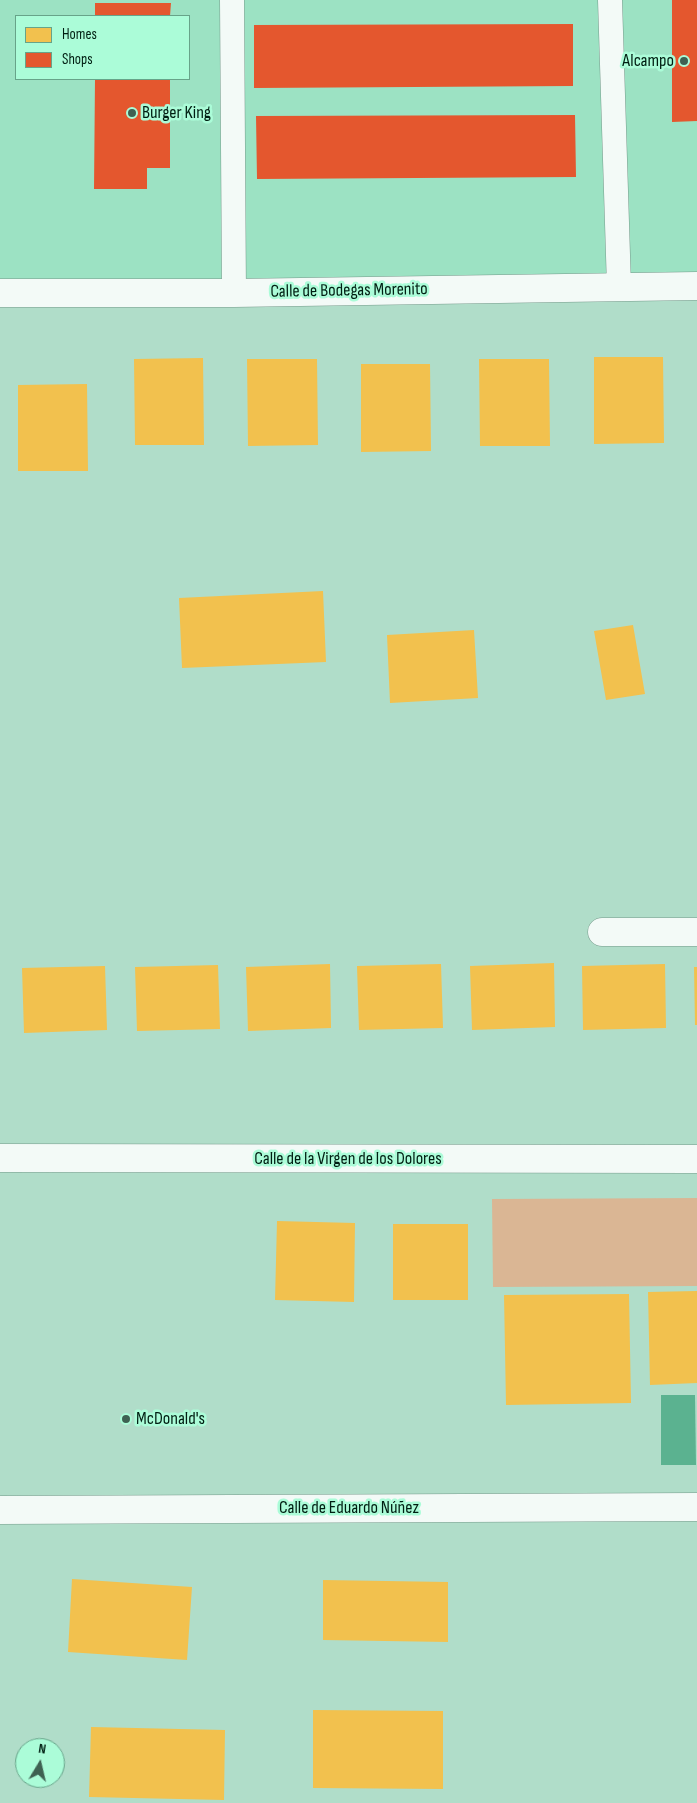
<!DOCTYPE html>
<meta charset="utf-8">
<style>
body{margin:0}
#map{position:relative;width:697px;height:1803px;overflow:hidden;background:#b0ddc9;font-family:"Sofia Sans Condensed",sans-serif}
canvas{display:block}
.legend{position:absolute;left:15px;top:15px;width:175px;height:65px;box-sizing:border-box;background:#abfcd8;border:1px solid #67a389;margin:0;padding:6px 9px;list-style:none;font-size:15px;color:#001e12}
.legend li{display:flex;align-items:center;gap:10px;height:25px}
.legend b{width:25px;border:1px solid #67a389}
.north{position:absolute;left:15px;top:1738px;width:50px;height:50px;box-sizing:border-box;background:#abfcd8;border:1px solid #67a389;border-radius:50%;rotate:9deg;font-size:14px;font-weight:700;line-height:20px;text-align:center;color:#001e12}
.north::after{content:'';display:block;margin:auto;width:18px;height:22px;background:#3e6152;clip-path:polygon(50% 0,100% 100%,50% 72%,0 100%)}
</style>
<div id="map">
<canvas width="697" height="1803"></canvas>
<ul class="legend">
<li><b style="height:14px;background:#f2c14e"></b>Homes</li>
<li><b style="height:14px;background:#e4572e"></b>Shops</li>
</ul>
<div class="north">N</div>
</div>
<script>
const g = document.querySelector('canvas').getContext('2d');
g.lineJoin = 'round';
function fillPath(path, color) {
  g.fillStyle = color;
  g.fill(path, 'evenodd');
}
function trace(path, color, width, dash) {
  g.strokeStyle = color;
  g.lineWidth = width;
  g.lineCap = dash ? 'butt' : 'round';
  g.setLineDash(dash || []);
  g.stroke(path);
}
function write(font, color, halo, rows, align = 'center') {
  g.font = font + ' "Sofia Sans Condensed",sans-serif';
  g.lineWidth = 5;
  g.setLineDash([]);
  g.textBaseline = 'middle';
  g.strokeStyle = halo;
  g.fillStyle = color;
  for (const [text, x, y, turn = 0] of rows) {
    g.save();
    g.translate(x, y);
    g.rotate((+turn || 0) * Math.PI / 180);
    g.textAlign = isNaN(turn) ? turn : align;
    if (halo) g.strokeText(text, 0, 0);
    g.fillText(text, 0, 0);
    g.restore();
  }
}
const built = new Path2D(`
 M 0,0 L 697,0 L 697,286 L 0,293 ZM 16,16 L 189,16 L 189,79 L 16,79 Z`);
const green = new Path2D(`
 M 697,1198 L 697,1286 L 493,1287 L 492,1199 Z`);
const water = new Path2D(`
 M 661,1395 L 695,1395 L 696,1465 L 661,1465 Z`);
const homes = new Path2D(`
 M 594,357 L 663,357 L 664,443 L 594,444 Z
 M 203,358 L 204,445 L 135,445 L 134,359 Z
 M 247,359 L 317,359 L 318,445 L 248,446 Z
 M 479,359 L 549,359 L 550,446 L 480,446 Z
 M 361,364 L 430,364 L 431,451 L 361,452 Z
 M 87,384 L 88,471 L 18,471 L 18,385 Z
 M 323,591 L 326,662 L 182,668 L 179,598 Z
 M 633,625 L 645,694 L 606,700 L 594,631 Z
 M 474,630 L 478,698 L 390,703 L 387,635 Z
 M 554,963 L 555,1027 L 472,1030 L 470,966 Z
 M 330,964 L 331,1028 L 248,1031 L 246,967 Z
 M 441,964 L 443,1028 L 359,1030 L 357,966 Z
 M 665,964 L 666,1028 L 583,1030 L 582,966 Z
 M 218,965 L 220,1029 L 137,1031 L 135,967 Z
 M 105,966 L 107,1030 L 24,1033 L 22,968 Z
 M 694,967 L 697,967 L 697,1025 L 695,1025 Z
 M 277,1221 L 355,1223 L 354,1302 L 275,1300 Z
 M 393,1224 L 468,1224 L 468,1300 L 393,1300 Z
 M 697,1291 L 697,1383 L 650,1385 L 648,1292 Z
 M 629,1294 L 631,1403 L 506,1405 L 504,1295 Z
 M 72,1579 L 192,1587 L 187,1660 L 68,1652 Z
 M 323,1580 L 448,1582 L 448,1642 L 323,1640 Z
 M 313,1710 L 443,1711 L 443,1789 L 313,1788 Z
 M 91,1727 L 225,1730 L 224,1800 L 89,1797 Z`);
const shops = new Path2D(`
 M 672,0 L 697,0 L 697,121 L 672,122 Z
 M 95,3 L 171,3 L 170,16 L 95,16 Z
 M 573,24 L 573,86 L 254,88 L 254,25 Z
 M 95,79 L 170,79 L 170,168 L 147,168 L 147,189 L 94,189 Z
 M 575,115 L 576,177 L 257,179 L 256,116 Z`);
const service = new Path2D(`
 M 232,0 L 234,293
 M 610,0 L 619,287`);
const minor = new Path2D(`
 M 0,293 L 234,293 L 697,286
 M 602,932 L 697,932
 M 0,1158 L 697,1159
 M 0,1510 L 697,1507`);
const markers = [
 [684,61,5,"#3e6152"],
 [132,113,5,"#3e6152"],
 [126,1419,5,"#3e6152"]
];
const poiNames = [
 ["Alcampo",674,61,"right"],
 ["Burger King",142,113],
 ["McDonald's",136,1419]
];
const streetNames = [
 ["Calle de Bodegas Morenito",349,291,-1],
 ["Calle de la Virgen de los Dolores",348,1159],
 ["Calle de Eduardo Núñez",349,1508]
];
fillPath(built, '#9ce2c3');
fillPath(green, '#dab694');
fillPath(water, '#5bb290');
fillPath(homes, '#f2c14e');
fillPath(shops, '#e4572e');
trace(service, '#769a8b', 25);
trace(minor, '#769a8b', 29);
trace(service, '#f3faf7', 24);
trace(minor, '#f3faf7', 28);
for (const [x, y, r, color] of markers) {
  const dot = new Path2D();
  dot.arc(x, y, r, 0, 2 * Math.PI);
  g.fillStyle = color;
  g.fill(dot);
  trace(dot, '#abfcd8', 2);
}
write('18px', '#001e12', '#abfcd8', poiNames, 'left');
write('18px', '#001e12', '#abfcd8', streetNames);
</script>
